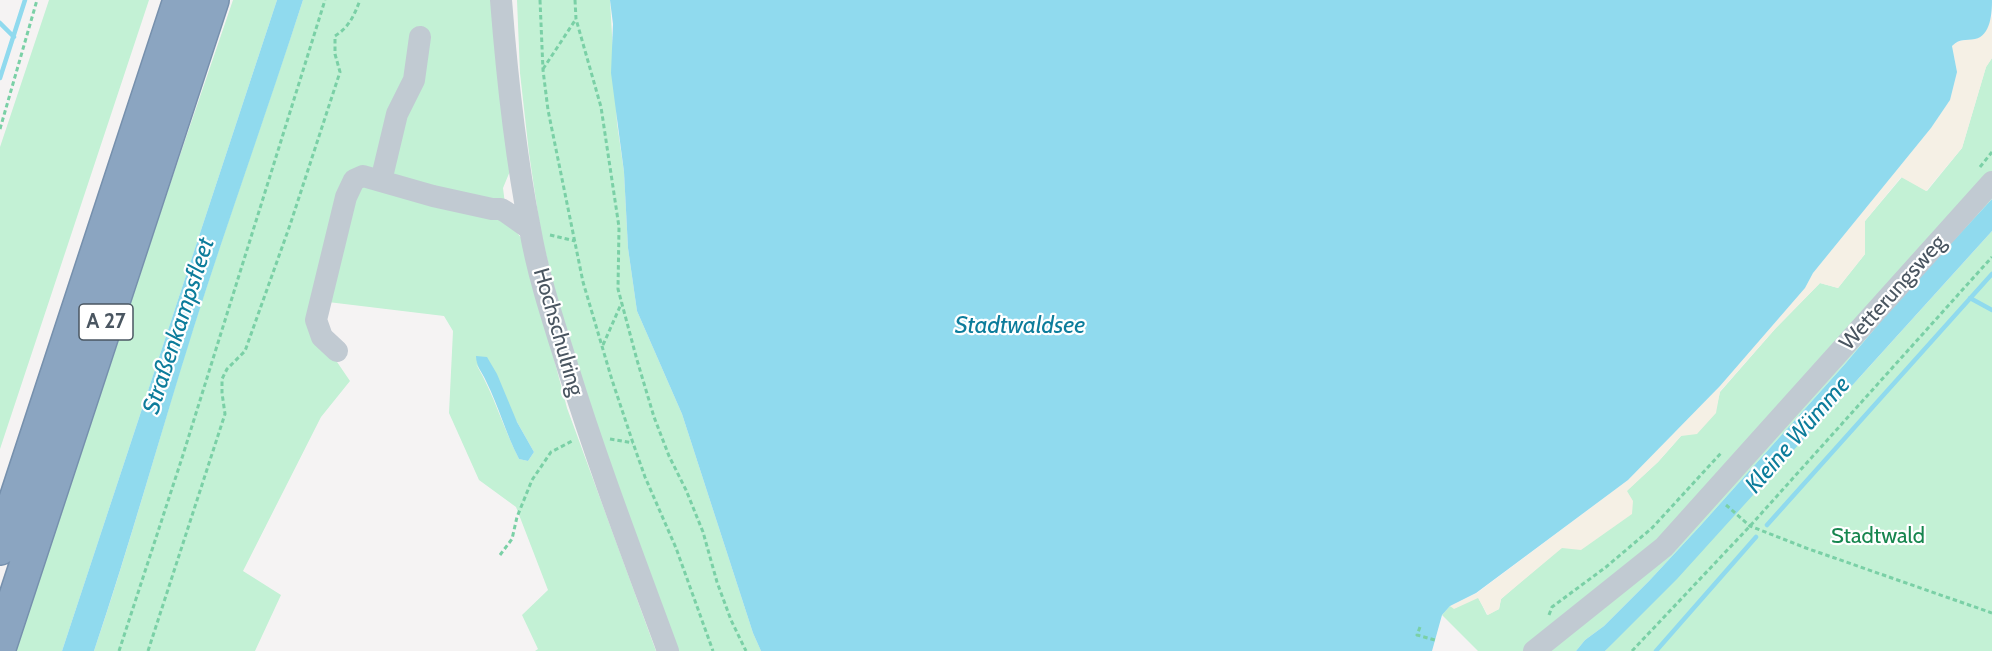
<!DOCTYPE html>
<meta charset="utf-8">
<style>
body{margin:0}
canvas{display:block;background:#f5f3f3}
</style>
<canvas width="1992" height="651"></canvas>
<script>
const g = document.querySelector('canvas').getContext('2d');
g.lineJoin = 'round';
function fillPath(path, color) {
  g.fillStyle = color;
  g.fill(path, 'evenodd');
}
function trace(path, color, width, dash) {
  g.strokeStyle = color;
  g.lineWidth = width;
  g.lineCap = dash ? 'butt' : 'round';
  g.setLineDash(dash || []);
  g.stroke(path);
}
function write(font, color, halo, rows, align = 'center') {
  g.font = font + ' Cabin,sans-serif';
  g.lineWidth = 4.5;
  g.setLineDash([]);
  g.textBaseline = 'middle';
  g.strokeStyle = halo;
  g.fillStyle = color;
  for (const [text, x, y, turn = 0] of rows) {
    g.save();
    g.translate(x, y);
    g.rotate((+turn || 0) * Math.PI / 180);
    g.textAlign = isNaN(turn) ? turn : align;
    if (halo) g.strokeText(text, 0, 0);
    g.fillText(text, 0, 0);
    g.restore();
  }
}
const green = new Path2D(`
 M 49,0 L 149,0 L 0,449 L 0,147 Z
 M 233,0 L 277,0 L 62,651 L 16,651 L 163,205 Z
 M 303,0 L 494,0 L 510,171 L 503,188 L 507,220 L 522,239 L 567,408 L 656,651 L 535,651 L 538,649 L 522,615 L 548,590 L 516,507 L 479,480 L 449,413 L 453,331 L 444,316 L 328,302 L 321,319 L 335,359 L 350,381 L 321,417 L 243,571 L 281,595 L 255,651 L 94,651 C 128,551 156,449 187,348 C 224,231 265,116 303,0 ZM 476,364 L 517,422 L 534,452 L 528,461 L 519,459 C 503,428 494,394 476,364 Z
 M 517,0 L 610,0 L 617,123 L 624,172 L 628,248 L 637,311 L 682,414 L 753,633 L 761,651 L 678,651 L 622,501 L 560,311 L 541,234 L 529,153 L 520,73 Z
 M 1992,58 L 1992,199 L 1902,296 L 1845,364 L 1701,525 L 1649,581 L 1604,626 L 1585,640 L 1576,651 L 1478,651 L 1442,615 L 1450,606 L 1455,608 L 1478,597 L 1487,615 L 1499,609 L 1501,599 L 1626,491 L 1658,462 L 1681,436 L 1715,413 L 1720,392 L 1775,329 L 1820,283 L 1838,288 L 1865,254 L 1865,221 L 1902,177 L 1927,191 L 1962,148 L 1986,67 Z
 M 1992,231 L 1992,651 L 1605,651 L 1859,378 Z`);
const sand = new Path2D(`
 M 1992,16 L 1992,58 L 1986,67 L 1962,148 L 1926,191 L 1901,177 L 1865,221 L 1865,254 L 1838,288 L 1820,283 L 1775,329 L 1720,391 L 1716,413 L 1697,434 L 1681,436 L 1658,462 L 1627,491 L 1633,501 L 1632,514 L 1581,550 L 1562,548 L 1501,599 L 1499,609 L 1488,615 L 1478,598 L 1454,609 L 1450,606 L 1477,593 L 1628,480 L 1720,386 L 1805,288 L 1813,273 L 1931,128 L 1950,100 L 1957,72 L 1952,46 C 1962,36 1976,43 1983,34 C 1987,30 1989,22 1992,16 Z`);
const water = new Path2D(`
 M 277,0 L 303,0 C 268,109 229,217 194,327 C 160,435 130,544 94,651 L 62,651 Z
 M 610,0 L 1992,0 C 1992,12 1991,36 1975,39 C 1965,41 1960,38 1952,46 L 1957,72 L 1950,100 L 1931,128 L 1813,273 L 1805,288 L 1720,386 L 1628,480 L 1476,593 L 1450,606 L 1442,615 L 1432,651 L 761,651 L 753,633 L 682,414 L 637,311 L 628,248 L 624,172 L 611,73 L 613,24 Z
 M 1992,199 L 1992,231 L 1677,579 L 1605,651 L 1576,651 L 1585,640 L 1604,626 L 1649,581 L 1701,525 L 1845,364 L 1902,296 Z
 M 476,356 L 487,357 L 497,374 L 517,422 L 534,452 L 528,461 L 519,459 C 506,434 499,407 486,381 C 482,372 476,366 476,356 Z`);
const stream = new Path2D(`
 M 0,23 L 14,37
 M 0,78 L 25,0
 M 1970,298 L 1992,310
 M 1767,525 L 1992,274
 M 1656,651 L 1756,537`);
const path = new Path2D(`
 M 540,0 L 543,70 L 548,110 L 583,282 L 612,380 L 633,443 L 645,477 L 676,548 L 713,651
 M 575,0 L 576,19 L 601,107 L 619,227 L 618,289 L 637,360 L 654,417 L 669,456 L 686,490 L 703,532 L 717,582 L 731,620 L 746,651
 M 543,69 L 576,19
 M 0,129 L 37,0
 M 1980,167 L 1992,152
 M 550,235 L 575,241
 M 603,345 L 622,302
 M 610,439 L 633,443
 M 1726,505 L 1750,526 L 1806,548 L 1992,613
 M 500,555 L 512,539 L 517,517 L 532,480 L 551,452 L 574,440
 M 1549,615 L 1552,607 L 1606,567 L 1652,528 L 1722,452
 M 1420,627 L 1417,635 L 1435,640
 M 119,651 L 182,458 L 325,0
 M 148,651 L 225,414 L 222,393 L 222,379 L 227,369 L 245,351 L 290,225 L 340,72 L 335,54 L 335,36 C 349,27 354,16 360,0
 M 1632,651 L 1750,526 L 1992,257`);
const minor = new Path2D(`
 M 501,0 C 507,77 515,153 530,229 C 538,275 553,320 567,365 C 597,462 633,556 668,651
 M 381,181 L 397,114 L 414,80 L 420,37
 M 337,351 L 322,337 L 316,320 L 346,197 L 354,180 L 363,176 L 433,196 L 492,209 L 501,209 L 506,212 L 530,229
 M 1534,651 L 1664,547 L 1992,182`);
const highway = new Path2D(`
 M 0,548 L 180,0
 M 0,645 L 212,0`);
const shields = [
 [106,322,54]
];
const shieldNames = [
 ["A 27",106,322]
];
const streetNames = [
 ["Wetterungsweg",1893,293,-48],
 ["Hochschulring",558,332,74]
];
const parkNames = [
 ["Stadtwald",1878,537]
];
const waterNames = [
 ["Straßenkampsfleet",179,326,-72],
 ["Stadtwaldsee",1020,326],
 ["Kleine Wümme",1798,435,-49]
];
fillPath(green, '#c3f1d5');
fillPath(sand, '#f5f0e5');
fillPath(water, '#90daee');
trace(stream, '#90daee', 4.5);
trace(highway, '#7690ad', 36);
trace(path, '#7ad0a6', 3, [4.5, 3]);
trace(minor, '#c1cad2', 22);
trace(highway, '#8ba5c1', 33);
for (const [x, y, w] of shields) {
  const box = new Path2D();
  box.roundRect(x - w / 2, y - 18, w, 36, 4.5);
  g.fillStyle = '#fff';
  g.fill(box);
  trace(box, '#4a5661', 1.5);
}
write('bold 21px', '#4a5661', null, shieldNames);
write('22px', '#4a5661', '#fff', streetNames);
write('22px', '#17864f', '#fff', parkNames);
write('italic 24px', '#0c7c9b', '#fff', waterNames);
</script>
